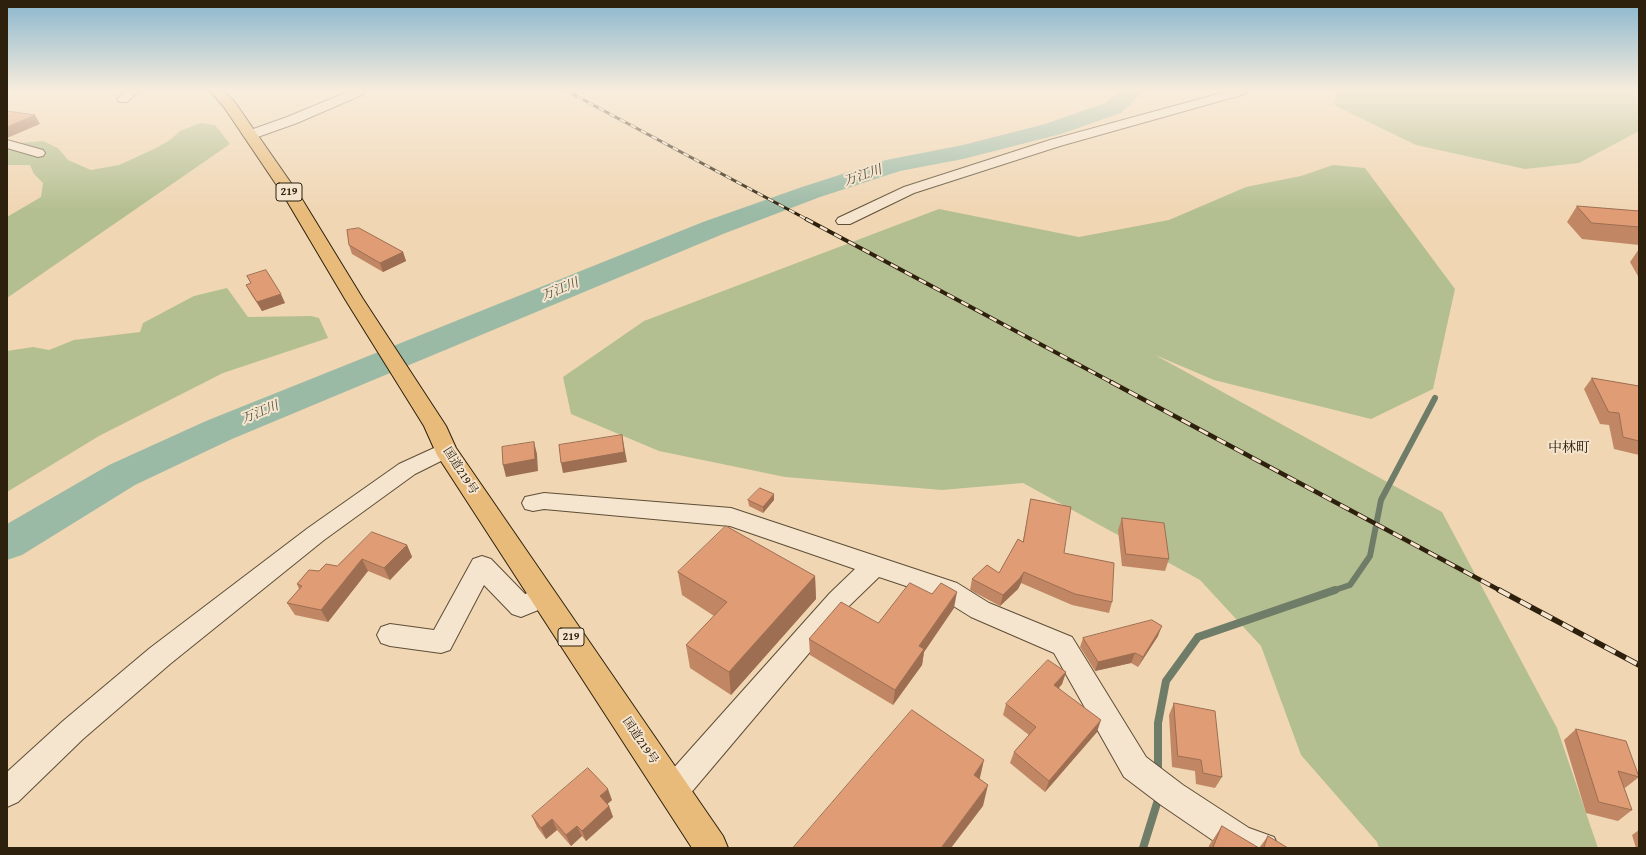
<!DOCTYPE html>
<meta charset="utf-8">
<style>
body{margin:0}
#map{position:relative;width:1646px;height:855px;overflow:hidden;background:#f0d6b3;font-family:"Gentium Book Plus",serif}
canvas{display:block}
.frame{position:absolute;inset:0;border:8px solid #2d200c;pointer-events:none}
</style>
<div id="map">
<canvas width="1646" height="855"></canvas>
<div class="frame"></div>
</div>
<script>
const g = document.querySelector('canvas').getContext('2d');
g.lineJoin = 'round';
function fillPath(path, color) {
  g.fillStyle = color;
  g.fill(path, 'evenodd');
}
function trace(path, color, width, dash) {
  g.strokeStyle = color;
  g.lineWidth = width;
  g.lineCap = dash ? 'butt' : 'round';
  g.setLineDash(dash || []);
  g.stroke(path);
}
function write(font, color, halo, rows, align = 'center') {
  g.font = font + ' "Gentium Book Plus","Noto Serif JP",serif';
  g.lineWidth = 4;
  g.setLineDash([]);
  g.textBaseline = 'middle';
  g.strokeStyle = halo;
  g.fillStyle = color;
  for (const [text, x, y, turn = 0] of rows) {
    g.save();
    g.translate(x, y);
    g.rotate((+turn || 0) * Math.PI / 180);
    g.textAlign = isNaN(turn) ? turn : align;
    if (halo) g.strokeText(text, 0, 0);
    g.fillText(text, 0, 0);
    g.restore();
  }
}
const green = new Path2D(`
 M 1337,91 L 1639,91 L 1639,131 L 1579,163 L 1525,169 L 1416,145 L 1334,105 Z
 M 200,123 L 215,125 L 230,144 L 7,298 L 7,217 L 41,197 L 43,183 L 34,174 L 30,165 L 7,165 L 7,144 L 43,141 L 58,148 L 68,160 L 91,170 L 119,165 L 154,149 L 170,140 L 180,131 Z
 M 1333,165 L 1365,168 L 1455,289 L 1433,389 L 1371,419 L 1214,380 L 1155,355 L 1442,512 L 1557,728 L 1598,848 L 1379,848 L 1377,842 L 1301,755 L 1261,646 L 1200,580 L 1023,483 L 942,490 L 785,477 L 659,451 L 571,414 L 563,377 L 644,321 L 939,209 L 1079,237 L 1169,220 L 1246,187 L 1301,176 Z
 M 227,288 L 248,317 L 311,316 L 319,318 L 328,338 L 223,373 L 99,436 L 7,492 L 7,351 L 33,347 L 49,350 L 74,340 L 140,332 L 143,323 L 194,296 Z`);
const streamFar1 = new Path2D(`
 M 1332,591 L 1350,585 L 1370,556 L 1381,500 L 1435,398`);
const stream = new Path2D(`
 M 1158,773 L 1158,723 L 1166,681 L 1198,637 L 1335,590
 M 1143,848 L 1158,800 L 1158,794`);
const river = new Path2D(`
 M 1121,91 L 1144,91 L 1121,113 L 1061,134 L 963,159 L 900,171 L 820,197 L 723,234 L 232,439 L 135,485 L 22,555 L 7,560 L 7,524 L 109,465 L 206,421 L 703,222 L 802,187 L 886,160 L 963,145 L 1045,124 L 1105,103 Z`);
const street = new Path2D(`
 M 126,91 L 139,91 L 127,102 L 119,102 L 117,99 Z
 M 350,91 L 366,91 L 364,94 L 297,123 L 255,138 L 245,138 L 243,135 L 245,132 L 287,117 Z
 M 1229,91 L 1247,91 L 1245,94 L 1060,146 L 914,193 L 850,224 L 838,224 L 836,221 L 838,218 L 904,187 L 1050,140 Z
 M 7,140 L 43,150 L 45,153 L 43,156 L 38,157 L 7,148 Z
 M 445,443 L 453,445 L 456,450 L 453,455 L 415,474 L 324,540 L 170,664 L 83,739 L 18,802 L 7,807 L 7,772 L 63,721 L 150,648 L 308,528 L 399,464 Z
 M 544,493 L 731,508 L 957,583 L 989,603 L 1072,637 L 1146,757 L 1183,785 L 1249,828 L 1274,837 L 1279,848 L 1224,848 L 1161,805 L 1124,777 L 1054,653 L 971,617 L 939,597 L 879,577 L 848,607 L 684,801 L 673,806 L 662,801 L 658,791 L 662,781 L 830,593 L 855,569 L 730,526 L 544,509 L 533,511 L 525,509 L 522,503 L 525,497 Z
 M 482,556 L 491,559 L 525,594 L 544,587 L 553,590 L 557,597 L 553,604 L 521,617 L 512,614 L 484,585 L 450,650 L 441,653 L 390,646 L 381,643 L 377,635 L 381,627 L 390,624 L 434,630 L 473,559 Z`);
const highway = new Path2D(`
 M 210,91 L 223,91 L 234,101 L 300,196 L 363,299 L 446,426 L 456,448 L 723,836 L 728,848 L 692,848 L 437,455 L 424,426 L 345,299 L 284,196 L 224,107 Z`);
const railFar3 = new Path2D(`
 M 567,91 L 808,220`);
const railFar2 = new Path2D(`
 M 806,219 L 1113,383`);
const railFar1 = new Path2D(`
 M 1111,382 L 1501,591`);
const rail = new Path2D(`
 M 1499,590 L 1639,665`);
const wall = new Path2D(`
 M 1577,206 L 1639,211 L 1639,245 L 1582,239 L 1567,222 Z
 M 349,245 L 403,252 L 406,261 L 383,272 L 352,254 Z
 M 1639,249 L 1639,278 L 1630,262 Z
 M 247,276 L 285,303 L 262,311 L 251,294 L 246,285 L 251,283 Z
 M 1592,378 L 1639,386 L 1639,455 L 1614,449 L 1609,425 L 1600,424 L 1584,389 Z
 M 774,494 L 774,500 L 763,513 L 749,506 L 748,500 Z
 M 1031,499 L 1064,553 L 1112,602 L 1109,613 L 1072,605 L 1021,583 L 1018,589 L 1000,606 L 970,590 L 972,579 L 999,573 L 1023,541 Z
 M 1122,518 L 1169,559 L 1165,571 L 1122,566 L 1118,530 Z
 M 407,545 L 412,557 L 390,580 L 368,571 L 328,622 L 295,615 L 287,603 L 299,589 L 297,584 L 337,566 Z
 M 678,572 L 815,576 L 816,599 L 731,695 L 690,668 L 686,645 L 714,616 L 682,595 Z
 M 954,608 L 924,652 L 922,665 L 893,705 L 810,655 L 809,639 Z
 M 1158,636 L 1138,667 L 1131,663 L 1095,671 L 1080,647 L 1083,638 Z
 M 1066,672 L 1062,684 L 1059,688 L 1097,732 L 1045,792 L 1010,763 L 1014,752 L 1029,735 L 1003,715 L 1006,704 Z
 M 1174,703 L 1222,777 L 1215,788 L 1196,784 L 1195,771 L 1172,767 L 1169,715 Z
 M 1576,729 L 1639,777 L 1625,788 L 1624,787 L 1632,810 L 1618,821 L 1586,813 L 1564,740 Z
 M 612,800 L 607,804 L 609,806 L 613,817 L 586,841 L 582,836 L 571,846 L 557,830 L 546,839 L 537,827 L 532,816 Z
 M 1222,826 L 1259,848 L 1208,848 L 1210,844 Z
 M 1639,830 L 1639,848 L 1636,848 L 1632,835 Z
 M 1268,836 L 1288,848 L 1259,848 Z`);
const shadedWall = new Path2D(`
 M 35,115 L 40,124 L 7,138 L 7,127 Z
 M 403,252 L 406,261 L 383,272 L 380,263 Z
 M 281,294 L 285,303 L 262,311 L 257,302 Z
 M 622,435 L 627,462 L 563,473 L 561,463 Z
 M 534,442 L 537,454 L 538,471 L 506,477 L 503,465 Z
 M 774,494 L 774,500 L 763,513 L 763,507 Z
 M 407,545 L 412,557 L 390,580 L 384,568 Z
 M 362,559 L 368,571 L 328,622 L 321,610 Z
 M 1024,572 L 1021,583 L 1018,589 L 1000,606 L 1003,595 Z
 M 815,576 L 816,599 L 731,695 L 729,672 Z
 M 957,592 L 954,608 L 924,652 L 922,665 L 893,705 L 895,690 L 919,646 Z
 M 1162,626 L 1158,636 L 1138,667 L 1143,657 Z
 M 1135,653 L 1131,663 L 1095,671 L 1098,662 Z
 M 1066,672 L 1062,684 L 1051,697 L 1054,685 Z
 M 1101,720 L 1097,732 L 1045,792 L 1049,781 Z
 M 984,760 L 979,782 L 974,775 Z
 M 988,785 L 983,806 L 951,848 L 941,848 Z
 M 608,789 L 612,800 L 604,807 L 600,796 Z
 M 609,806 L 613,817 L 586,841 L 582,831 Z
 M 552,819 L 557,830 L 546,839 L 541,828 Z
 M 577,826 L 582,836 L 571,846 L 566,835 Z`);
const building = new Path2D(`
 M 7,111 L 35,115 L 7,127 Z
 M 1577,206 L 1639,211 L 1639,227 L 1592,223 Z
 M 359,228 L 403,252 L 380,263 L 349,245 L 347,230 Z
 M 266,270 L 281,294 L 257,302 L 246,285 L 251,283 L 247,276 Z
 M 1592,378 L 1639,386 L 1639,441 L 1623,437 L 1619,413 L 1609,412 Z
 M 622,435 L 624,452 L 561,463 L 559,445 Z
 M 534,442 L 535,459 L 503,465 L 502,447 Z
 M 760,488 L 774,494 L 763,507 L 748,500 Z
 M 1031,499 L 1071,507 L 1064,553 L 1114,563 L 1112,602 L 1075,594 L 1024,572 L 1020,578 L 1003,595 L 972,579 L 987,565 L 999,573 L 1018,539 L 1023,542 Z
 M 1122,518 L 1164,523 L 1169,559 L 1126,554 Z
 M 726,526 L 815,576 L 729,672 L 686,645 L 727,602 L 678,572 Z
 M 372,532 L 407,545 L 384,568 L 362,559 L 321,610 L 287,603 L 302,586 L 297,584 L 309,570 L 319,571 L 326,564 L 337,566 Z
 M 910,583 L 932,594 L 941,583 L 957,592 L 919,646 L 924,649 L 895,690 L 809,639 L 841,602 L 878,623 Z
 M 1152,620 L 1162,626 L 1143,657 L 1135,653 L 1098,662 L 1083,638 Z
 M 1048,660 L 1066,672 L 1054,685 L 1101,720 L 1049,781 L 1014,752 L 1036,727 L 1006,704 Z
 M 1174,703 L 1215,711 L 1222,777 L 1203,773 L 1201,760 L 1178,756 Z
 M 912,710 L 984,760 L 974,775 L 988,785 L 941,848 L 793,848 Z
 M 1576,729 L 1626,741 L 1639,777 L 1618,771 L 1632,810 L 1599,802 Z
 M 588,768 L 608,789 L 600,796 L 609,806 L 582,831 L 577,826 L 566,835 L 552,819 L 541,828 L 532,816 Z
 M 1222,826 L 1259,848 L 1213,848 Z
 M 1268,836 L 1288,848 L 1264,848 Z`);
const shields = [
 [289,192,26],
 [571,637,26]
];
const shieldNames = [
 ["219",289,192],
 ["219",571,637]
];
const streetNames = [
 ["国道219号",460,471,57],
 ["国道219号",640,741,56]
];
const waterNames = [
 ["万江川",863,176,-19],
 ["万江川",560,290,-22],
 ["万江川",260,413,-22]
];
const quarterNames = [
 ["中林町",1569,448]
];
fillPath(green, '#b4bf91');
trace(streamFar1, '#6f7c68', 6);
trace(stream, '#6f7c68', 8);
fillPath(river, '#9bbaa6');
trace(street, '#5e4e36', 2);
trace(highway, '#2d200c', 2);
fillPath(street, '#f5e4ce');
fillPath(highway, '#e8bb7a');
trace(railFar3, '#2d200c', 3);
trace(railFar2, '#2d200c', 4);
trace(railFar1, '#2d200c', 4.5);
trace(rail, '#2d200c', 5.5);
trace(railFar3, '#f5e4ce', 2, [6]);
trace(railFar2, '#f5e4ce', 2.5, [8]);
trace(railFar1, '#f5e4ce', 3, [10]);
trace(rail, '#f5e4ce', 4, [12]);
fillPath(wall, '#c18765');
fillPath(shadedWall, '#9d6e52');
fillPath(building, '#e09d75');
trace(building, '#9d6e52', 1);
const sky = g.createLinearGradient(0, 0, 0, 210);
sky.addColorStop(0, '#89b6ce');
sky.addColorStop(0.43, '#f8eddd');
sky.addColorStop(1, '#f8eddd00');
g.fillStyle = sky;
g.fillRect(0, 0, 1646, 210);
for (const [x, y, w] of shields) {
  const box = new Path2D();
  box.roundRect(x - w / 2, y - 9, w, 18, 3);
  g.fillStyle = '#f5e4ce';
  g.fill(box);
  trace(box, '#2d200c', 1);
}
write('bold 11px', '#2d200c', null, shieldNames);
write('12px', '#2d200c', '#f5e4ce', streetNames);
write('italic 13px', '#4e4e3a', '#f5e4ce', waterNames);
write('14px', '#2d200c', '#f5e4ce', quarterNames);
</script>
